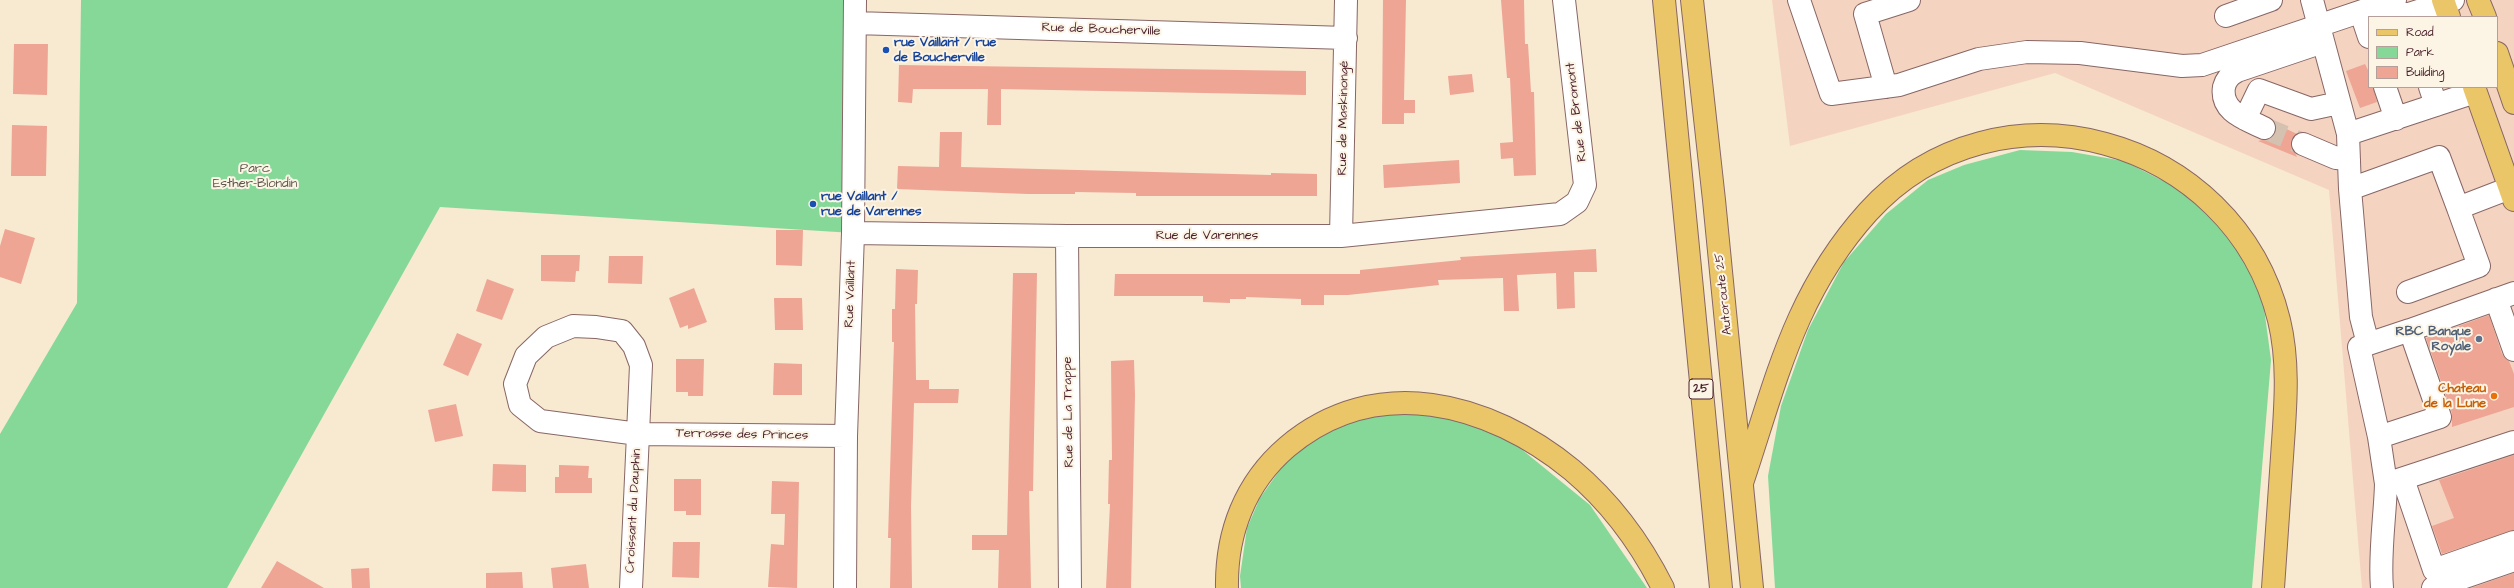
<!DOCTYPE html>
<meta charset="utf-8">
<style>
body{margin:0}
#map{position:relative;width:2514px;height:588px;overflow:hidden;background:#f8e9d1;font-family:"Architects Daughter",sans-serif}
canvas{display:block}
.legend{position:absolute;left:2368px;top:16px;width:130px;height:72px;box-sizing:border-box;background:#fcf5e5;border:1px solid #b59f9b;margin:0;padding:5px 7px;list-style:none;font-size:12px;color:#4a1f2b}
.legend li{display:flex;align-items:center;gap:8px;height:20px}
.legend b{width:20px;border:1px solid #b59f9b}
</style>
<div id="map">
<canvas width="2514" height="588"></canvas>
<ul class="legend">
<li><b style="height:5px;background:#ebc669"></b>Road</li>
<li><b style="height:11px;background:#86d898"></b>Park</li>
<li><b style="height:11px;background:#eea594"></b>Building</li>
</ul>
</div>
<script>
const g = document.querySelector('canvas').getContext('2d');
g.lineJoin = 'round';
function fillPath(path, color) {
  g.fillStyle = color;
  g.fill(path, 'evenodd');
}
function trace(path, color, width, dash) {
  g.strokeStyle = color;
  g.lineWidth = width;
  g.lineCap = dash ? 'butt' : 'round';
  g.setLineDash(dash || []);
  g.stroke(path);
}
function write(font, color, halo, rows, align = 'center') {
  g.font = font + ' "Architects Daughter",sans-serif';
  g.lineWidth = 4;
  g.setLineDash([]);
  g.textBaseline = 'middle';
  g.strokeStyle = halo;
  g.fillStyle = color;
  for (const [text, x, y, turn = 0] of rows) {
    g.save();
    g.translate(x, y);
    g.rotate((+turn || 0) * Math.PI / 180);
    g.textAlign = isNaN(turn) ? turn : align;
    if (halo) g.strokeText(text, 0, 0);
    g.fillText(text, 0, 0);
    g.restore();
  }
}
const built = new Path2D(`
 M 1772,0 L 2514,0 L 2514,588 L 2362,588 L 2329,190 L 2055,73 L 1790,146 ZM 2369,17 L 2497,17 L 2497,87 L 2369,87 Z`);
const green = new Path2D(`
 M 81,0 L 855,0 L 853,233 L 440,207 L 227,588 L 0,588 L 0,434 L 77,303 Z
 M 2020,150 L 2072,152 L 2124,161 L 2175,187 L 2215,221 L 2247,260 L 2264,308 L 2271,360 L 2252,588 L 1775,588 L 1768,476 L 1781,406 L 1808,330 L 1844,262 L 1886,214 L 1928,180 L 1964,165 Z
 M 1410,413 L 1469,422 L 1515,444 L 1590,505 L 1647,588 L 1241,588 L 1240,576 L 1247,528 L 1260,498 L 1284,464 L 1309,440 L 1365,416 Z`);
const building = new Path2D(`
 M 1383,0 L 1406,0 L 1404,100 L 1415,100 L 1415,113 L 1404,113 L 1404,124 L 1382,124 Z
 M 1501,0 L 1524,0 L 1525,44 L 1528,44 L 1531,92 L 1534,92 L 1536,175 L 1514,176 L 1513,158 L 1501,159 L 1500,143 L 1513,142 L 1510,78 L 1507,78 Z
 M 14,44 L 48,44 L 47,95 L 13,94 Z
 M 2365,64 L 2369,72 L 2369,87 L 2373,87 L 2377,102 L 2360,108 L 2346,71 Z
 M 899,65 L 1306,71 L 1306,95 L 1001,89 L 1001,125 L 987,125 L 988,89 L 913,89 L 912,103 L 898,102 Z
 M 1472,74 L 1474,92 L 1450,95 L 1448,76 Z
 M 2276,124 L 2297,134 L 2292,139 L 2291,145 L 2297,157 L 2258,141 L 2271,138 L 2275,133 Z
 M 12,125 L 47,126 L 46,176 L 11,176 Z
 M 940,132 L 962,132 L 961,167 L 1271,175 L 1271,173 L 1317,174 L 1317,196 L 1136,196 L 1136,193 L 1075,192 L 1075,194 L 1028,194 L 897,189 L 898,166 L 939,167 Z
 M 1459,160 L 1460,183 L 1384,188 L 1383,165 Z
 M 5,229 L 35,238 L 21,284 L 0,277 L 0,246 Z
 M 776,230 L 803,230 L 802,266 L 776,265 Z
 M 1596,249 L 1597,272 L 1574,272 L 1575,308 L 1557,309 L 1556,273 L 1517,275 L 1519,311 L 1504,311 L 1503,278 L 1438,280 L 1439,285 L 1348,295 L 1324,295 L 1324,305 L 1301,305 L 1301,299 L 1246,297 L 1246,299 L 1230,299 L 1230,303 L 1203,302 L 1203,296 L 1114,296 L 1115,274 L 1360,274 L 1360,270 L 1461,260 L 1460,257 Z
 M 541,255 L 580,255 L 579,271 L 576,271 L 575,282 L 541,281 Z
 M 609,256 L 643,256 L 642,284 L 608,283 Z
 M 896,269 L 918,270 L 917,304 L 915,304 L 916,380 L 929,380 L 929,389 L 959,389 L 958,403 L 914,403 L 911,506 L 912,588 L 890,588 L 891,538 L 888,538 L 894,342 L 892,342 L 892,309 L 895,309 Z
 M 1013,273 L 1037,273 L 1033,491 L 1029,491 L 1031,588 L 998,588 L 999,550 L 972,550 L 972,535 L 1007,535 Z
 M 487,279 L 514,289 L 502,320 L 476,311 Z
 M 694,288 L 707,322 L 688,329 L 688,325 L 680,328 L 669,298 Z
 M 774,298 L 802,298 L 803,330 L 775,330 Z
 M 2489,315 L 2502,354 L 2509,361 L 2514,374 L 2514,407 L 2452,427 L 2452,413 L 2426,338 Z
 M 457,333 L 482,344 L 468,376 L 443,365 Z
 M 676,359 L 704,359 L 703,396 L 688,396 L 688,392 L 676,392 Z
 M 1134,360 L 1135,395 L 1131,588 L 1106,588 L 1110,504 L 1108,504 L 1109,460 L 1112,460 L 1111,361 Z
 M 774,363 L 802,364 L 802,395 L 773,395 Z
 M 456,404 L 463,436 L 435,442 L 428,410 Z
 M 2514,455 L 2514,530 L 2442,554 L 2432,526 L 2454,518 L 2439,480 Z
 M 493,464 L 526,465 L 526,492 L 492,491 Z
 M 559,465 L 589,466 L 588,478 L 592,478 L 592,493 L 555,493 L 555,477 L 559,477 Z
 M 674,479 L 701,479 L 701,515 L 686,515 L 686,511 L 674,511 Z
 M 772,481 L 799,482 L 797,588 L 768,587 L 771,544 L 784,545 L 785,514 L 771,514 Z
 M 673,542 L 700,542 L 699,578 L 672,577 Z
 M 277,561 L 324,588 L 261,588 Z
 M 586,564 L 589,588 L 553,588 L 551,568 Z
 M 369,568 L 370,588 L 352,588 L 351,569 Z
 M 522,572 L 523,588 L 486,588 L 486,573 Z
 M 2514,573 L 2514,588 L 2471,588 Z`);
const minorTunnel = new Path2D(`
 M 2264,128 L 2303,144`);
const minor = new Path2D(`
 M 1799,0 L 1831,94 L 1899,85 L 1979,59 L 2027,52 L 2080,53 L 2182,66 L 2202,65 L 2395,0
 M 2312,0 L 2348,134 L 2475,92
 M 2361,13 L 2369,37
 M 2371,14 L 2409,14 L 2453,0
 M 2226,16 L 2271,0
 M 855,23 L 1346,38
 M 1886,87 L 1865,14 L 1909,0
 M 2385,87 L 2396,119
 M 2430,87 L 2436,105
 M 2245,119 L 2259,90 L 2311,109 L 2339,103
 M 2264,128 C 2246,119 2220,112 2224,87 C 2226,79 2230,75 2237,71 L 2323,42
 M 2348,134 L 2350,189
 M 2303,144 L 2336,158 L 2349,159
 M 853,233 L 1067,236 L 1341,236 L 1560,214 L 1577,202 L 1585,185 L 1564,0
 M 1067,236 L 1070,588
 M 1341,236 L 1346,0
 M 2408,292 L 2479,266 L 2458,208
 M 2496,299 L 2514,350
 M 2368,344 L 2361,317 L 2350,189 L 2439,157 L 2458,208 L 2510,188
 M 2379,437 L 2359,347 L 2410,330
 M 2403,479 L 2434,570 L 2514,542
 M 2386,484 L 2379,437 L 2440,417 L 2410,330 L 2514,293
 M 631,588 L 638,434 L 641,365 L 634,346 L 622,331 L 596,327 L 573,326 L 546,337 L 526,356 L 515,384 L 520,405 L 540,421 L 638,434 L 846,436
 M 845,588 L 846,436 L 853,233 L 855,0
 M 2382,588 C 2379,554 2385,518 2386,484 L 2514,442
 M 2433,588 L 2514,560`);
const major = new Path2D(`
 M 2443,0 L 2449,17
 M 2478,0 L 2485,17
 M 2497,53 L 2514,103
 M 2474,87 L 2514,200`);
const highway = new Path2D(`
 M 1664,0 L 1721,588
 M 1692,0 L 1714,200 L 1752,588
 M 1742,483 C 1776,382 1794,294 1868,212 C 1997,70 2234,136 2279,320 C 2290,365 2285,411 2282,457 C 2279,500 2276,544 2273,588
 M 1227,588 C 1226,533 1245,483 1287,447 C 1376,372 1489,402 1572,470 C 1610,502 1641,544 1663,588`);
const markers = [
 [886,50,4,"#1a4fb4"],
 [813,204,4,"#1a4fb4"],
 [2479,339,4,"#5c6f8a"],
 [2494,396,4,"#e8710a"]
];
const shields = [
 [1701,389,24]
];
const shieldNames = [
 ["25",1701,389]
];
const streetNames = [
 ["Rue de Boucherville",1101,30,2],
 ["Rue de Bromont",1577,112,-97],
 ["Rue de Maskinongé",1344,118,-89],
 ["Rue de Varennes",1207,236],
 ["Rue Vaillant",851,294,-88],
 ["Autoroute 25",1724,294,-96],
 ["Rue de La Trappe",1069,412,-91],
 ["Terrasse des Princes",742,435,1],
 ["Croissant du Dauphin",634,511,-87]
];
const transitNames = [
 ["rue Vaillant / rue",894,43],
 ["de Boucherville",894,58],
 ["rue Vaillant /",821,197],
 ["rue de Varennes",821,212]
];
const parkNames = [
 ["Parc",255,169],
 ["Esther-Blondin",255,184]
];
const serviceNames = [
 ["RBC Banque",2471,332],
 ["Royale",2471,347]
];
const foodNames = [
 ["Chateau",2486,389],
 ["de la Lune",2486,404]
];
fillPath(built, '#f5d3c1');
fillPath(green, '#86d898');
fillPath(building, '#eea594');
trace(minorTunnel, '#d5c1b0', 22, [22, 11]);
trace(minor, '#876665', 24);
trace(major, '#876665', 24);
trace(highway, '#876665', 24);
trace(minor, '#fff', 22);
trace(major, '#ebc669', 22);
trace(highway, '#ebc669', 22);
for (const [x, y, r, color] of markers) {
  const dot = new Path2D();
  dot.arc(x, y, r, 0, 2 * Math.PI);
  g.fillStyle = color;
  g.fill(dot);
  trace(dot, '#fcf5e5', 1.5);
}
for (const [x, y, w] of shields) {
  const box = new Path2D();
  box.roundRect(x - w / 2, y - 10, w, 20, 3);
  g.fillStyle = '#fcf5e5';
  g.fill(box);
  trace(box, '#4a1f2b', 1);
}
write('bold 12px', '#4a1f2b', null, shieldNames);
write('13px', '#4a1f2b', '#fcf5e5', streetNames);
write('bold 13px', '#164399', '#fcf5e5', transitNames, 'left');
write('13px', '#5c564c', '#fcf5e5', parkNames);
write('bold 13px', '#4e5e75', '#fcf5e5', serviceNames, 'right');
write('bold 13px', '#c56008', '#fcf5e5', foodNames, 'right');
</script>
